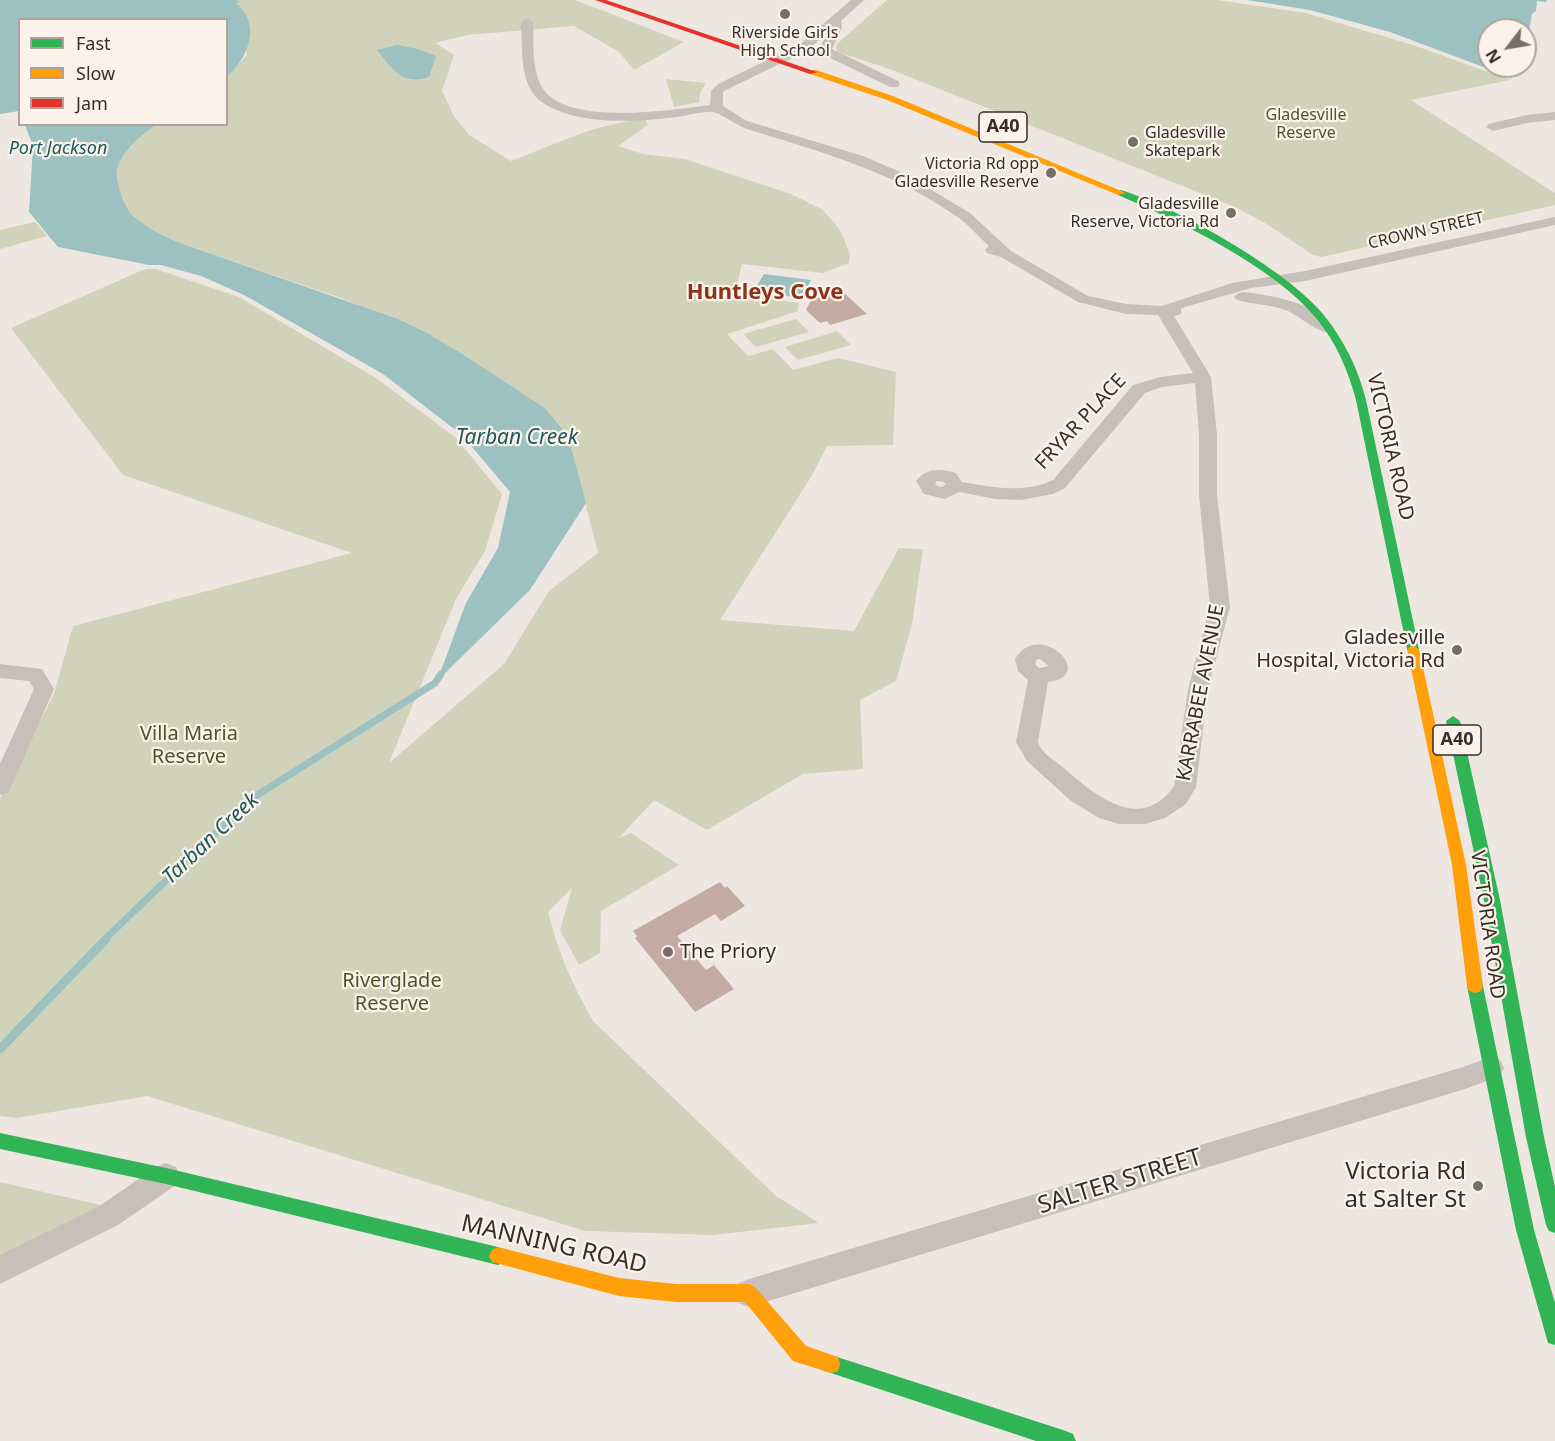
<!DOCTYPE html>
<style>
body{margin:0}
#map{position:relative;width:1555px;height:1441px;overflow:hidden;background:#eee7e1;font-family:"Noto Sans",sans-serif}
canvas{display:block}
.legend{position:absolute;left:18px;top:18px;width:210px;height:108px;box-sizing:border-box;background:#fbf2e9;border:2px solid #ada39c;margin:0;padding:8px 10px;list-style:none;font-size:18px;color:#382d28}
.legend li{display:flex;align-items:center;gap:12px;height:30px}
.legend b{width:30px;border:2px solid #ada39c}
.north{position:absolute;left:1477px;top:18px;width:60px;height:60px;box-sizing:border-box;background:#fbf2e9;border:2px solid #ada39c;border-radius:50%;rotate:239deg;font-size:16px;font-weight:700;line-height:24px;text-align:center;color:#382d28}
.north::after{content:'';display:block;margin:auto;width:21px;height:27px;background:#786e69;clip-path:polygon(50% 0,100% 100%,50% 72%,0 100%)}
</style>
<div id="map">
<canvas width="1555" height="1441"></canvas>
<ul class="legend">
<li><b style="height:8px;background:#30b455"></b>Fast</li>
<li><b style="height:8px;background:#ff9f0a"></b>Slow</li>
<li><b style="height:8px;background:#e5322d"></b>Jam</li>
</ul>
<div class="north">N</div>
</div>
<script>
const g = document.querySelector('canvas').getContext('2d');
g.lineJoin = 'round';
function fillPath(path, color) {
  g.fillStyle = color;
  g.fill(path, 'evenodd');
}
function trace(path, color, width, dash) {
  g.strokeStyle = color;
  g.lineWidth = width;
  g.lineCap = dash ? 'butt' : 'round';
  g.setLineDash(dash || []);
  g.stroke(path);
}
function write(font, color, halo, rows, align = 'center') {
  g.font = font + ' "Noto Sans",sans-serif';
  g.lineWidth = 4.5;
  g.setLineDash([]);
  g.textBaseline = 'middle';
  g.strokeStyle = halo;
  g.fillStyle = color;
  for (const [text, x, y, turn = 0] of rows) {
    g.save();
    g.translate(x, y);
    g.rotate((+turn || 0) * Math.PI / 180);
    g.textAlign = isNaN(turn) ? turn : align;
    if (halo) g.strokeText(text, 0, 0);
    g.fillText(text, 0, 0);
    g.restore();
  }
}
const green = new Path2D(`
 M 235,0 L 575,0 L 684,42 L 634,70 L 619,52 L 574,26 L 467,35 L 435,43 L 454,55 L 442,91 L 454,116 L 469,135 L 511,161 C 559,143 594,124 645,119 L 648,125 L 618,146 L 643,154 L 685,159 L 791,194 L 823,210 L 840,230 L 850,254 L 849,263 L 823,273 L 742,264 L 735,294 L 799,303 L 798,311 L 727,334 L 748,356 L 773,349 L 793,370 L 838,358 L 896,372 L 893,445 L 827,446 L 811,477 L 720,620 L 854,631 L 899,548 L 923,549 L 912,624 L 896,681 L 860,700 L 863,769 L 803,774 L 707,830 L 654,800 L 619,838 L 631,833 L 679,865 L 601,911 L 600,953 L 579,965 L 560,930 L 572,888 L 548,912 C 559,954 572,985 594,1022 L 776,1196 L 819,1223 L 713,1235 L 585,1231 L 147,1096 L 17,1118 L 0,1116 L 0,799 L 54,694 L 73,626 L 352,553 L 123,475 L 11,328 L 145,269 L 156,269 L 239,297 L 376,378 L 455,437 L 502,494 L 485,551 L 456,599 L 389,763 L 504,664 L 549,591 L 598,553 L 568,436 L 545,408 L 429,334 L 341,298 L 183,244 C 166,237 142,228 131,214 C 124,204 115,183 117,170 C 121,152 142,134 156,125 L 226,124 L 227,77 L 247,55 Z
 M 887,0 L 1217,0 L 1306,13 L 1416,46 L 1510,80 L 1411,100 L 1555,193 L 1555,205 L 1321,257 L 1313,255 L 1265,223 L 1235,207 L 892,70 L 838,52 L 836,48 L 837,44 Z
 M 666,79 L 706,83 L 700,93 L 699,102 L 674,107 Z
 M 35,222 L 47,236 L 0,249 L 0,230 Z
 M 796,319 L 809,332 L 756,347 L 743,334 Z
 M 837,331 L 851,345 L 798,360 L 785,347 Z
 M 0,1182 L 105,1206 L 0,1256 Z`);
const water = new Path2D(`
 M 0,0 L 236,0 L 240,2 L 236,3 C 262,25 248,58 227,77 L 226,20 L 20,20 L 19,111 L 0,114 Z
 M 1247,0 L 1547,0 L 1546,2 L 1537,1 L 1536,11 L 1532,14 L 1525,50 L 1525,30 L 1489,30 L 1489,66 L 1523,68 L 1502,74 L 1390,32 L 1310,10 Z
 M 397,45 L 418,49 L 436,56 L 429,77 C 403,86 392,69 377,50 Z
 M 25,125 L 156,125 C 142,134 121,152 117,170 C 115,182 125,209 134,217 C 149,229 165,237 183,244 L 398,319 L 429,334 L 462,354 L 545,408 L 568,436 L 586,503 L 530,590 L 437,681 L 466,603 L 498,548 L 510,492 L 462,435 L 383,374 L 244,295 L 201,276 L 161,265 L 149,265 L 58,247 L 29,212 L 33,146 Z
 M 764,274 L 811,280 L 801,299 L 755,289 Z`);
const streamFar1 = new Path2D(`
 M 104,940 L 251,799 L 435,683 L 441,674`);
const stream = new Path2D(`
 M 0,1049 L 106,939`);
const building = new Path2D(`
 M 842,291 L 867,314 L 830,325 L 827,321 L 820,323 L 806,310 L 811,300 Z
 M 720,882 L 725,888 L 727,886 L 745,906 L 721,921 L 715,914 L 677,936 L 706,970 L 714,965 L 734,989 L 695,1012 L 635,938 L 637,936 L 633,931 Z`);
const street = new Path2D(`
 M 851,0 L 864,0 L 841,21 L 842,27 L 832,49 L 898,81 L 900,84 L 898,87 L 890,87 L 822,54 L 820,47 L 828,32 L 808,50 L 726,90 L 723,92 L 723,106 L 747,121 L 863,156 L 905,174 L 970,213 L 1011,251 L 1088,296 L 1126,304 L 1162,306 L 1232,283 L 1305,271 L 1555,217 L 1555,225 L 1305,281 L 1251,288 L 1185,307 L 1181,309 L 1181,314 L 1174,316 L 1211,377 L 1217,435 L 1217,495 L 1230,607 L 1208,689 L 1196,787 L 1186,804 L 1165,818 L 1145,824 L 1119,824 L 1099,818 L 1071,801 L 1027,761 L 1016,742 L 1028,680 L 1018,671 L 1015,659 C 1039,618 1099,676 1048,682 L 1038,742 C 1042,754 1054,760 1064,768 C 1094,795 1141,834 1174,786 L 1188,689 L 1210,607 L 1199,495 L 1199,435 L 1195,383 L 1162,387 L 1145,393 L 1065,488 L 1053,494 L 1021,500 L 995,499 L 959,492 L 945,499 L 924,494 L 916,481 C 927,467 941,469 956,473 L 962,482 C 993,487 1023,494 1053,480 L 1133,385 L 1160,377 L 1193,373 L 1158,315 L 1126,314 L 1078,302 L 1001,257 L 987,253 L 985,250 L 989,246 C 979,237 970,226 959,218 C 894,172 824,153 750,130 C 738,127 723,114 713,112 C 703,111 687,116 677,117 C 636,122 579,126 543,103 C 518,86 523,48 521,22 L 527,18 L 533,22 C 534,43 531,72 544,90 C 570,126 672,110 710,105 L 711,91 L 718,84 L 800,44 ZM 937,481 L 944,482 L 946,484 L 942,487 L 937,486 L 935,483 ZM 1037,659 L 1040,659 L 1049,666 L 1039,668 L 1035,664 Z
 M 1555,112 L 1555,120 L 1527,123 L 1493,131 L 1486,127 L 1488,124 L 1527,115 Z
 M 1242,292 C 1271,295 1314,302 1333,327 L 1325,332 C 1312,328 1300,317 1288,311 C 1271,304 1254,305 1237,300 L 1234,297 L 1237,294 Z
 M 0,664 L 42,669 L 54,689 L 11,787 L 8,793 L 0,795 L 0,764 L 34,689 L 29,681 L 0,678 Z
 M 1491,1057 L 1500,1060 L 1504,1068 L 1500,1076 L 1465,1089 L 749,1307 L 739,1303 L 735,1293 L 739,1283 L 749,1279 L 1463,1067 Z
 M 166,1163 L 176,1167 L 180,1176 L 176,1185 L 118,1225 L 0,1284 L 0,1255 L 98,1207 L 156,1167 Z`);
const fast = new Path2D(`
 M 1121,190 C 1176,207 1287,270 1323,314 C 1344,340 1358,368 1366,400 L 1419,649 L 1418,652 L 1413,653 L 1407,649 L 1356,400 C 1348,370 1336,342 1316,318 C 1272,265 1180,222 1118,195 L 1118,191 Z
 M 1453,716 L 1460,721 L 1500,900 L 1544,1137 L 1555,1187 L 1555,1233 L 1549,1231 L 1546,1225 L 1526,1137 L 1484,900 L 1446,721 Z
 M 1475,979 L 1481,981 L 1483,986 L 1534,1230 L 1555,1303 L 1555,1345 L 1548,1343 L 1546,1336 L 1516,1230 L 1467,986 L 1469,981 Z
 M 0,1133 L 166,1168 L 498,1247 L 504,1250 L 507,1256 L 504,1262 L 498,1265 L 166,1184 L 0,1149 Z
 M 831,1355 L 1066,1431 L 1073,1434 L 1076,1441 L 1036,1441 L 831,1373 L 824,1371 L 822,1364 L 824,1357 Z`);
const slow = new Path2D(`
 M 810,70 L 816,70 L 893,96 L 1126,193 L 1118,195 L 887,100 L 810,74 Z
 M 1413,645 L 1419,649 L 1466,865 L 1483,986 L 1481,991 L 1475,993 L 1469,991 L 1467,986 L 1452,865 L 1407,649 Z
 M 498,1247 L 619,1278 L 676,1284 L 749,1284 L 755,1287 L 806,1346 L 838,1357 L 840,1364 L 838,1371 L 831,1373 L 793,1361 L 745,1302 L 676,1302 L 619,1296 L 492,1262 L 489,1256 L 492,1250 Z`);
const jam = new Path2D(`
 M 595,0 L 606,0 L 817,72 L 810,74 Z`);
const markers = [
 [785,14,6,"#786e69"],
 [1133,142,6,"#786e69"],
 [1051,173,6,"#786e69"],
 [1231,213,6,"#786e69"],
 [1457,650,6,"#786e69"],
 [668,952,6,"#786e69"],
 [1478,1186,6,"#786e69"]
];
const farPoinames = [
 ["Riverside Girls",785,33,"center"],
 ["High School",785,51,"center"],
 ["Gladesville",1145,133,"left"],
 ["Skatepark",1145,151,"left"],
 ["Victoria Rd opp",1039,164],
 ["Gladesville Reserve",1039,182],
 ["Gladesville",1219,204],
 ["Reserve, Victoria Rd",1219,222]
];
const farParknames = [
 ["Gladesville",1306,115],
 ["Reserve",1306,133]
];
const farStreetnames = [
 ["CROWN STREET",1426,231,-13]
];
const shields = [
 [1003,127,48],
 [1457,740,48]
];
const shieldNames = [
 ["A40",1003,127],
 ["A40",1457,740]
];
const farWaternames = [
 ["Port Jackson",58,149]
];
const streetNames = [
 ["FRYAR PLACE",1081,422,-47],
 ["VICTORIA ROAD",1390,447,77],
 ["KARRABEE AVENUE",1201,693,-79],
 ["VICTORIA ROAD",1487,925,82]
];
const poiNames = [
 ["Gladesville",1445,638],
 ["Hospital, Victoria Rd",1445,661],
 ["The Priory",680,952,"left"]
];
const parkNames = [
 ["Villa Maria",189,734],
 ["Reserve",189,757],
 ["Riverglade",392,981],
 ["Reserve",392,1004]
];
const waterNames = [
 ["Tarban Creek",517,438],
 ["Tarban Creek",211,839,-43]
];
const farDistrictnames = [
 ["Huntleys Cove",765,293]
];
const nearPoinames = [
 ["Victoria Rd",1466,1172],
 ["at Salter St",1466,1200]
];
const nearStreetnames = [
 ["SALTER STREET",1120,1182,-17],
 ["MANNING ROAD",554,1245,13]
];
fillPath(green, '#d0d3ba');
fillPath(water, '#9cc1c0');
trace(streamFar1, '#9cc1c0', 7);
trace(stream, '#9cc1c0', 9);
fillPath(building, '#c3aaa2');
fillPath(street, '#c7c0ba');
fillPath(fast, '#30b455');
fillPath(slow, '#ff9f0a');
fillPath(jam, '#e5322d');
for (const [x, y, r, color] of markers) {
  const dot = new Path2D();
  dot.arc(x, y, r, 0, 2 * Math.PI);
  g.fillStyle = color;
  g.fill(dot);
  trace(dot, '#fbf2e9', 2);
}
write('16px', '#382d28', '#fbf2e9', farPoinames, 'right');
write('16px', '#49582a', '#fbf2e9', farParknames);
write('16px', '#382d28', '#fbf2e9', farStreetnames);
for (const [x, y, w] of shields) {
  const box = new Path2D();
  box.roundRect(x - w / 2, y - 15, w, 30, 4.5);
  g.fillStyle = '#fbf2e9';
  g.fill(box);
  trace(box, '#382d28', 1.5);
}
write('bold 18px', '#382d28', null, shieldNames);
write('italic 18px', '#1b5a5c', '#fbf2e9', farWaternames);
write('20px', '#382d28', '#fbf2e9', streetNames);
write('20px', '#382d28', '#fbf2e9', poiNames, 'right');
write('20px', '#49582a', '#fbf2e9', parkNames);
write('italic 21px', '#1b5a5c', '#fbf2e9', waterNames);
write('bold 22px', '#8c331c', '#fbf2e9', farDistrictnames);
write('24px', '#382d28', '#fbf2e9', nearPoinames, 'right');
write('24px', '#382d28', '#fbf2e9', nearStreetnames);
</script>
